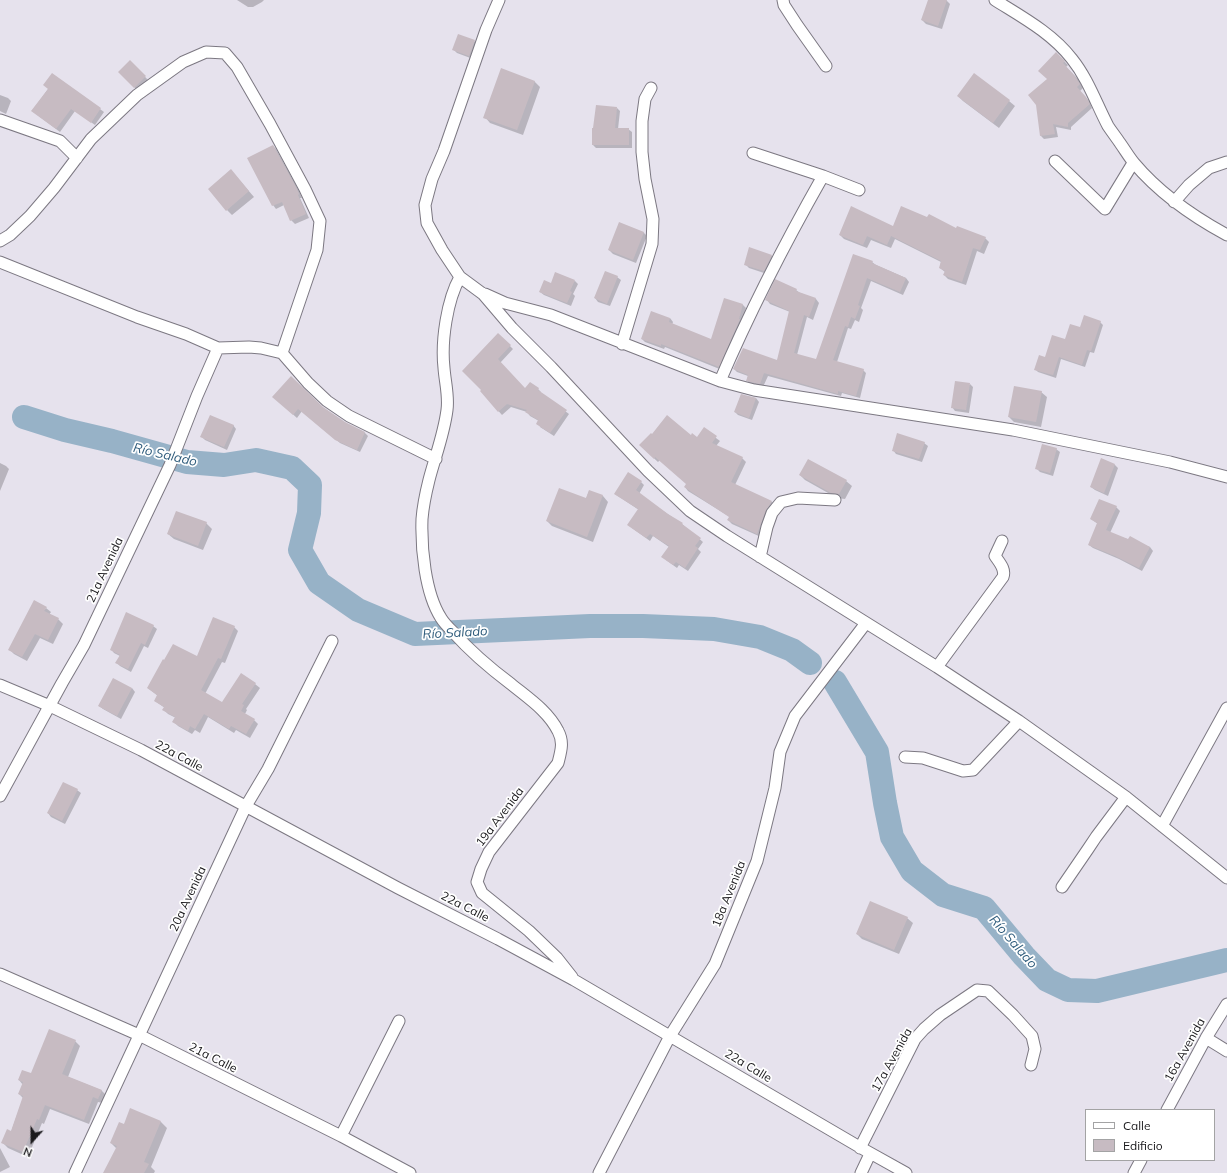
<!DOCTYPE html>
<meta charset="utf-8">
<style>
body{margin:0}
#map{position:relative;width:1227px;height:1173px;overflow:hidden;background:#e6e2ed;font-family:Mulish,sans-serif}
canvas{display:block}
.legend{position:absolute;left:1085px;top:1109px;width:130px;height:52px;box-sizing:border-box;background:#fff;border:1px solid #a3a3a4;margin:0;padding:5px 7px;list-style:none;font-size:12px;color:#1a191c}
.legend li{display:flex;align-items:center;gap:8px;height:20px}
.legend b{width:20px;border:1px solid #a3a3a4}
.north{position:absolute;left:12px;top:1121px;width:40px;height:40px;-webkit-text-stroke:3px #fff;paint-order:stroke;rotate:201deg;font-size:11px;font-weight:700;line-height:16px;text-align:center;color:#1a191c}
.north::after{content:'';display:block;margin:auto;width:14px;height:18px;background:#1a191c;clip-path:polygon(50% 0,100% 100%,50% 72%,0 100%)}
</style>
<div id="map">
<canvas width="1227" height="1173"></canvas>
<ul class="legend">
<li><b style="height:5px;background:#fff"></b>Calle</li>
<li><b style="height:11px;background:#c7bbc2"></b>Edificio</li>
</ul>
<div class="north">N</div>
</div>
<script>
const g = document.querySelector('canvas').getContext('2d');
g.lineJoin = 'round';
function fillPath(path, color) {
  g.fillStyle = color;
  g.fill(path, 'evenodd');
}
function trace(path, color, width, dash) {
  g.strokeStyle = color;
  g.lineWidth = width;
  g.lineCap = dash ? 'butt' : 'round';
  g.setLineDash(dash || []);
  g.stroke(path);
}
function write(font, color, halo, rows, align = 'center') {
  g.font = font + ' Mulish,sans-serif';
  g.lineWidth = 3.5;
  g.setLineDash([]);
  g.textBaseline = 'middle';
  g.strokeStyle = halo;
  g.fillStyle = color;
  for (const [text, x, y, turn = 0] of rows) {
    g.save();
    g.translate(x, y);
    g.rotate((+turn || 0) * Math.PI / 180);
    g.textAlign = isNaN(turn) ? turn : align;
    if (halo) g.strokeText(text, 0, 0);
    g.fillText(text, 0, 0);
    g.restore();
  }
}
const shadow = new Path2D(`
 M 237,0 L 264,0 L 262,2 L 253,7 L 248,7 Z
 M 929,0 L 946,0 L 950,4 L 942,29 L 926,24 L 922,20 Z
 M 474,41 L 478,44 L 473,59 L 457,53 L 454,50 Z
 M 1056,53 L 1068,65 L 1066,67 L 1078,79 L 1083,88 L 1080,91 L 1090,102 L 1092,108 L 1071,127 L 1071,130 L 1056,127 L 1058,137 L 1044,139 L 1041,136 L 1037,104 L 1048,80 Z
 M 130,61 L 148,80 L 138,91 L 119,72 Z
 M 974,75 L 1009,101 L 1015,106 L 999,128 L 963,101 L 958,96 Z
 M 534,81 L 540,87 L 523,135 L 490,123 L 485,117 Z
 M 48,89 L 100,109 L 104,112 L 95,125 L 75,111 L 60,132 L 32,111 Z
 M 0,95 L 8,98 L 11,101 L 6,114 L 0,111 Z
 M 617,108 L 620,111 L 618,129 L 628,129 L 632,132 L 632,148 L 596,148 L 593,145 Z
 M 273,146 L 276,149 L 299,191 L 302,198 L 300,198 L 309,218 L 295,224 L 291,220 L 284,205 L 276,209 L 273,205 Z
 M 236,176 L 254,197 L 232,215 L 227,210 Z
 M 893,227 L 957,229 L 985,238 L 989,242 L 984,254 L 977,251 L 966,285 L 948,279 L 944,275 L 945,272 L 940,268 L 941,262 L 895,239 L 891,248 L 871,240 L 867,248 L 844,239 L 840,235 Z
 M 643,232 L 647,236 L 636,263 L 613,254 L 609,250 Z
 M 750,249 L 772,256 L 775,259 L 767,274 L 749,268 L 745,264 Z
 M 872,262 L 876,265 L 906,278 L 909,282 L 903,295 L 871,281 L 861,308 L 863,310 L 859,322 L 855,320 L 851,329 L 848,328 L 837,362 L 863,370 L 866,373 L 860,398 L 842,393 L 841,396 L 768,376 L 763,387 L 750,384 L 747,380 L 748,376 L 737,372 L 734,369 L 777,362 L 790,312 L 770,304 L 767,300 L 796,290 L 800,293 L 816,299 L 819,303 L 813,320 L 807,317 L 797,355 L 816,360 Z
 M 617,277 L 621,280 L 610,306 L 598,302 L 595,298 Z
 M 575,281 L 578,284 L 573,294 L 575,296 L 571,306 L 544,295 L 540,292 L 551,285 Z
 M 725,299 L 743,305 L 746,308 L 742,322 L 722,370 L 665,347 L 664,349 L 645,342 L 642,339 L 670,318 L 673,322 L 672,325 L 712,340 Z
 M 1100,322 L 1103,325 L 1094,353 L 1090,352 L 1085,367 L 1061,359 L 1056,378 L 1038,372 L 1035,369 L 1045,358 L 1066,340 L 1081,328 Z
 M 498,334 L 513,349 L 500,363 L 525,390 L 538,389 L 541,392 L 541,393 L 569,414 L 554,436 L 540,427 L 539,421 L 530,416 L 527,412 L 511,407 L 502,415 L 481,391 Z
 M 970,384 L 973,387 L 969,413 L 955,411 L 952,407 Z
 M 1041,392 L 1047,397 L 1041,427 L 1014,422 L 1009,417 Z
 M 741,395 L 756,398 L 759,402 L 752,420 L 738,415 L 735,412 Z
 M 277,400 L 322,407 L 345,423 L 364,432 L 368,436 L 360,452 L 340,443 L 302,411 L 297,418 Z
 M 233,425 L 236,429 L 227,450 L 205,440 L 202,437 Z
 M 704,429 L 720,441 L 716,446 L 742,458 L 746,462 L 735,485 L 772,502 L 775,506 L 761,537 L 732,524 L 728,520 L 730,517 L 688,491 L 685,487 L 687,484 L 660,460 L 658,462 L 644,449 L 691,436 L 698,438 Z
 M 924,443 L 928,446 L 922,462 L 896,454 L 893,450 Z
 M 1056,449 L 1060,452 L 1053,476 L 1040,472 L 1037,469 Z
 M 1102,459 L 1115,465 L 1118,468 L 1108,496 L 1095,490 L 1091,487 Z
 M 0,463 L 6,466 L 9,469 L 0,491 Z
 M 800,475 L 846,481 L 852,486 L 845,499 L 837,498 L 805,480 Z
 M 641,482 L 644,485 L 639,494 L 682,524 L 703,542 L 698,549 L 701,552 L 688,571 L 679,565 L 677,568 L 666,560 L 669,547 L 653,536 L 650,541 L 632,528 L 639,510 L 615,494 Z
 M 589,491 L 603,496 L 608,502 L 593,542 L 552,526 L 547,521 L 586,499 Z
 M 1116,507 L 1120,511 L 1110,533 L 1150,547 L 1153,551 L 1142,571 L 1119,559 L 1093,548 L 1089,545 L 1098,524 L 1091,519 Z
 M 206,523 L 212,529 L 203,550 L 174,539 L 168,534 Z
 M 46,608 L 51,612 L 49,615 L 58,619 L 63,624 L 53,644 L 40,638 L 27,661 L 14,654 L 9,649 Z
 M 153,626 L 157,629 L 148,648 L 144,646 L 131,672 L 120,666 L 117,663 L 120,656 L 114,653 L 111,649 Z
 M 234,627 L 238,631 L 225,663 L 222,662 L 205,694 L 222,703 L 255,684 L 260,688 L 246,709 L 247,710 L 245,714 L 254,720 L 258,724 L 250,738 L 236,730 L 234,733 L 208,717 L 200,733 L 195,730 L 192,734 L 178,726 L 174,722 L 176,718 L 168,714 L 164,710 L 165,708 L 155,701 L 158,696 L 148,688 L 198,658 Z
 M 132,688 L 135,692 L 121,719 L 103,709 L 99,706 Z
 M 77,790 L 81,793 L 65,824 L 51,817 L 48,813 Z
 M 907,918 L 913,923 L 899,954 L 862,939 L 857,934 Z
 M 75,1041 L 80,1046 L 68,1077 L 101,1090 L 106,1095 L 103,1103 L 98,1102 L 89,1124 L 50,1109 L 44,1124 L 42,1123 L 28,1157 L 8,1148 L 3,1143 L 11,1132 L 23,1098 L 19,1094 L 23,1085 L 19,1080 L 31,1074 Z
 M 131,1110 L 161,1122 L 167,1128 L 151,1167 L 155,1171 L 154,1173 L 104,1173 L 117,1149 L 111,1143 L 124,1125 Z
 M 0,1148 L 10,1167 L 0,1172 Z`);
const river = new Path2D(`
 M 24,417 L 65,430 L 112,441 L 187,462 L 224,465 L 256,460 L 292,468 L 310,485 L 309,513 L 300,550 L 319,583 L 358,610 L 415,634 L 590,626 L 643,626 L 714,629 L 760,637 L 792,650 L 810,663
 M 835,682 L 877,752 L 885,803 L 892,837 L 912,871 L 943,895 L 984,908 L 1024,956 L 1047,980 L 1068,990 L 1097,991 L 1227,960`);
const building = new Path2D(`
 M 928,0 L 947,0 L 938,26 L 921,20 Z
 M 458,34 L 475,40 L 469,56 L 452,50 Z
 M 1056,52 L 1065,61 L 1063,63 L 1074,75 L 1080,84 L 1077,87 L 1086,97 L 1090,104 L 1068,123 L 1068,127 L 1053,124 L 1055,134 L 1040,136 L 1036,105 L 1028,95 L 1047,79 L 1038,71 Z
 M 130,60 L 146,76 L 134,88 L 118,72 Z
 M 501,68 L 535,81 L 517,130 L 483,118 Z
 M 52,73 L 101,108 L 91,123 L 71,109 L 56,129 L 31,111 L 48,89 L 43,85 Z
 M 974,73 L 1010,100 L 993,123 L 957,96 Z
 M 596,105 L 617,107 L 615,128 L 629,128 L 629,145 L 592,145 L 592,128 L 593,128 Z
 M 273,145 L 296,187 L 299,194 L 298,195 L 306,214 L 290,221 L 282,202 L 272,206 L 247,158 Z
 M 231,169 L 249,191 L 226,211 L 208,189 Z
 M 851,206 L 893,226 L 901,206 L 927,217 L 929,214 L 956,228 L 957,226 L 986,237 L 980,250 L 973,248 L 962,282 L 943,275 L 945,271 L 939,268 L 941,261 L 891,236 L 887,245 L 867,236 L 863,245 L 839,235 Z
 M 619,222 L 644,232 L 633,260 L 608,250 Z
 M 749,247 L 772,255 L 764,271 L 744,265 Z
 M 853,254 L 873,261 L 872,263 L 906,278 L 900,292 L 867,278 L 858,305 L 860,306 L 855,319 L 851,317 L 848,327 L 845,326 L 833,360 L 864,369 L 856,396 L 838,391 L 838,394 L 764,373 L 760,384 L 755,383 L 746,381 L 748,375 L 733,369 L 743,348 L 777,360 L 789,311 L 765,300 L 775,279 L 797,289 L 796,291 L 816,298 L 809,317 L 804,315 L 794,353 L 816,359 Z
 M 605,271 L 618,276 L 607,304 L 594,298 Z
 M 555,272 L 575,280 L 570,291 L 572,292 L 567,303 L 539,292 L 544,280 L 551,283 Z
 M 724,298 L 743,304 L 739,319 L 740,319 L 719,367 L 661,344 L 661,346 L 641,339 L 651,311 L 670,318 L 669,322 L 711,339 Z
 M 1084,315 L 1101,321 L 1091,351 L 1087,350 L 1082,365 L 1059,357 L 1053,375 L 1034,370 L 1039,355 L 1045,357 L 1052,335 L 1065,339 L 1070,324 L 1080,327 Z
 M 498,333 L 511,345 L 498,359 L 525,388 L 530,382 L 539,388 L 538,390 L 567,410 L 550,433 L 536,424 L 538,420 L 525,412 L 527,410 L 507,404 L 498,412 L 480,391 L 481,390 L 462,371 Z
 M 291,376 L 323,407 L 345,422 L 365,432 L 357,450 L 335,440 L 298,409 L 293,415 L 272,397 Z
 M 955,381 L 970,383 L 966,410 L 951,408 Z
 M 1014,386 L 1042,391 L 1036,422 L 1008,417 Z
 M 741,394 L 756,398 L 749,418 L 734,412 Z
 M 210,415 L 234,425 L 224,447 L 200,437 Z
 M 667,415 L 691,435 L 692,433 L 697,437 L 704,427 L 717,436 L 712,443 L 743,457 L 731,482 L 772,501 L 766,510 L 757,534 L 727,520 L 729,517 L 684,487 L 686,484 L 655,457 L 654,459 L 639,445 L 651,433 L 652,434 Z
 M 897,433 L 925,442 L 919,459 L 892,451 Z
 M 1042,444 L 1057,448 L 1050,473 L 1035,469 Z
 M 1101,458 L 1115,464 L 1104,493 L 1090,487 Z
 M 808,459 L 847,480 L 839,494 L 831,493 L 799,475 Z
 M 628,472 L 642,481 L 636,490 L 668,514 L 683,523 L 682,524 L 701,538 L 695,546 L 698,548 L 685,568 L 676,562 L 673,565 L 661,557 L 669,546 L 650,534 L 646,538 L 627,525 L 638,509 L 614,494 Z
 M 559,488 L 586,498 L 589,490 L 603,495 L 587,537 L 546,521 Z
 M 1099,499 L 1117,506 L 1106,530 L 1128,539 L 1130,536 L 1150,547 L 1139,568 L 1115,556 L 1088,545 L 1097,523 L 1090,519 Z
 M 176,511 L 207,522 L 198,546 L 167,534 Z
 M 34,600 L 47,607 L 44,611 L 59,618 L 48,640 L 35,634 L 22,657 L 8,650 Z
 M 126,612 L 154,625 L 145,645 L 141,643 L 128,669 L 115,663 L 120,655 L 110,650 Z
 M 213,617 L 235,626 L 221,659 L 218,658 L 201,690 L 222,702 L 241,673 L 256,683 L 242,704 L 244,705 L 241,711 L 255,719 L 246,734 L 231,726 L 229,729 L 204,714 L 195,729 L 190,726 L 188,731 L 172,722 L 175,717 L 162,710 L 164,707 L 154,701 L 157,695 L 147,688 L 163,659 L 164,660 L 173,644 L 197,656 Z
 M 113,678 L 132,688 L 117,716 L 98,706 Z
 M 63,782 L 78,789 L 62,821 L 47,813 Z
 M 870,901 L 908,917 L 894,950 L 856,934 Z
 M 49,1029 L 76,1040 L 62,1074 L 102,1090 L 98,1099 L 93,1097 L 84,1120 L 45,1105 L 39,1120 L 37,1119 L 23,1152 L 1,1143 L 7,1129 L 11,1131 L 23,1096 L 18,1094 L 23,1082 L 18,1080 L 22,1070 L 31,1073 Z
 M 130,1108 L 161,1121 L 144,1162 L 149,1164 L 144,1173 L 103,1173 L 117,1146 L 110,1143 L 119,1122 L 124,1124 Z`);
const street = new Path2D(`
 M 499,0 L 486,30 L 444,151 L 432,179 L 425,205 L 427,223 L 442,250 L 460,277 L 483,294 L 512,328 L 551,367 L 648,471 L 690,511 L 727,536 L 937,667 L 1019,721 L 1126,797 L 1227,878
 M 783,0 L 784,5 L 797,25 L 826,66
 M 995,0 C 1022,17 1052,33 1072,59 C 1088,79 1096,103 1108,126 C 1112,132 1116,137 1120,143 C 1125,150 1129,157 1134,163 C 1160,194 1192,216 1227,235
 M 0,120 L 60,141 L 77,158
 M 753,153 L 823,176 L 859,190
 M 1055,161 L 1105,209 L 1133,163
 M 1174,202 L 1189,185 L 1209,168 L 1227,162
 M 0,241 L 10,235 L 30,216 L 54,188 L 91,139 L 137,95 L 183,62 L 206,52 L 225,53 L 237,67 L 270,124 L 305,189 L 320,221 L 317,250 L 282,353
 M 0,262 L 137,317 L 186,334 L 218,348 L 249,347 L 261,348 L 282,353 L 308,383 L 327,401 L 349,416 L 436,459
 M 460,277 C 447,300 441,341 444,368 C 445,382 449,396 447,410 C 444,434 435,457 429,480 C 426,492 423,506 422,519 C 421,548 425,593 441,618 C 444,623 449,628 453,632 C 470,651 491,669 511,684 C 528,698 548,711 558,731 C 564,742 561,751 558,763 L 489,852 L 481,869 L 477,882 L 482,893 L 529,931 L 557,958 L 572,977
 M 485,294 L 505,303 L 551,315 L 720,381 L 754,390 L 1013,430 L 1170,462 L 1227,477
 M 622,344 L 652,244 L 653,219 L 645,179 L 642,152 L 642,121 L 645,99 L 651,88
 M 720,381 C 750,311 785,243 823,176
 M 760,557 L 767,527 L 772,513 L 781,502 L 798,498 L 835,500
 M 937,667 L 1003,577 C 1006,569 999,562 995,556 L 1002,541
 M 0,685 L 50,706 L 141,750 L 398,888 L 498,939 L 574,980 L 863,1149 L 906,1173
 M 905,757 L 923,758 L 963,771 L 973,770 L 1019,721
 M 0,796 L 62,683 L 84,645 L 170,465 L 197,396 L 218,348
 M 1162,826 L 1227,708
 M 1062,887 L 1088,849 L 1096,837 L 1126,797
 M 0,974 L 139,1035 L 341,1136 L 410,1173
 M 1206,1038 L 1227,1051
 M 1167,1110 L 1206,1038 L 1227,1004
 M 341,1136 L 399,1021
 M 860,1148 L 915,1039 L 924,1029 L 940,1015 L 977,990 L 988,991 L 1013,1015 L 1032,1036 L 1035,1049 L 1031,1065
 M 75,1173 L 246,806 L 268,769 L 332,641
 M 599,1173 L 670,1036 L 715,964 L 757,861 L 775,788 L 780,752 L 795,716 L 866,623
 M 861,1173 L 870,1154
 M 1134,1173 L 1141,1160`);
const streetNames = [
 ["21a Avenida",105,570,-65],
 ["22a Calle",179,756,28],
 ["19a Avenida",500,817,-53],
 ["18a Avenida",729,894,-68],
 ["20a Avenida",188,899,-65],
 ["22a Calle",465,907,27],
 ["16a Avenida",1185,1050,-61],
 ["21a Calle",213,1058,27],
 ["17a Avenida",892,1060,-61],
 ["22a Calle",748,1066,31]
];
const waterNames = [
 ["Río Salado",165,455,13],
 ["Río Salado",455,633,-3],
 ["Río Salado",1013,942,49]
];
fillPath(shadow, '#0003');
trace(river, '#97b2c7', 24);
fillPath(building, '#c7bbc2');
trace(street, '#7c7882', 13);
trace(street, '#fff', 11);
write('12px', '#1a191c', '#fff', streetNames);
write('italic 13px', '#2f5c7c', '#fff', waterNames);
</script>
